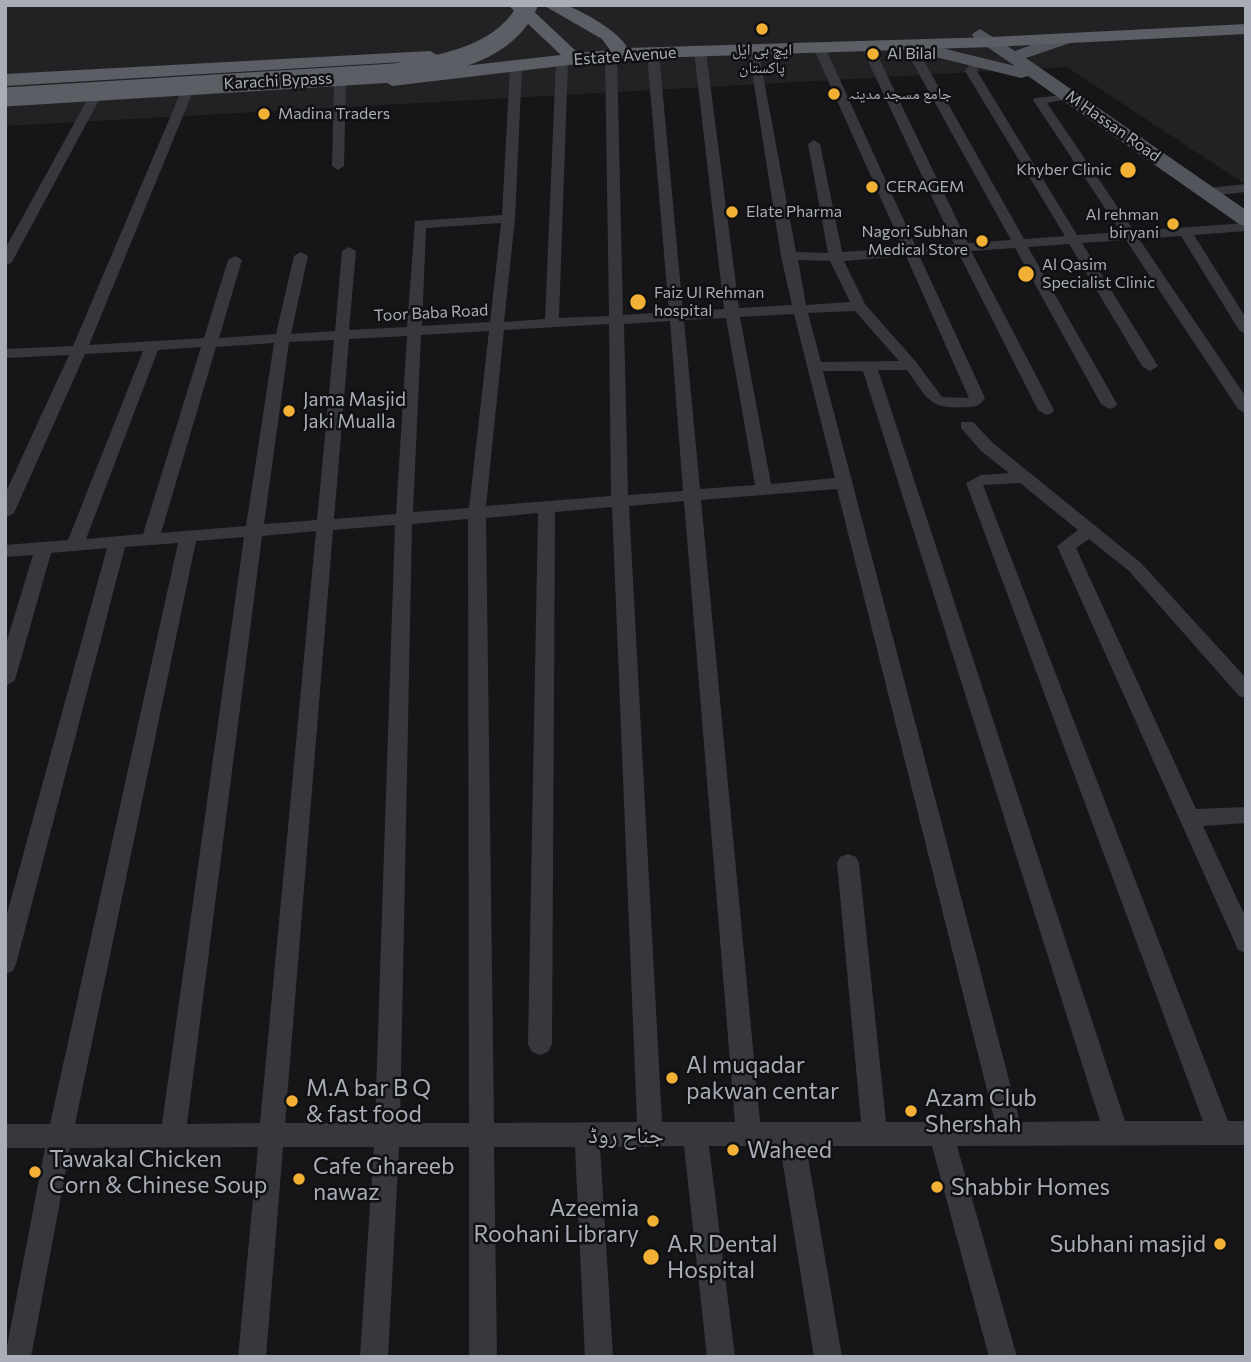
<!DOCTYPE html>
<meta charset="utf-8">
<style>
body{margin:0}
#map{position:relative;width:1251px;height:1362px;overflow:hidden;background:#161618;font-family:Commissioner,sans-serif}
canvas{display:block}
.frame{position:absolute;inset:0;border:7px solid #a8adb8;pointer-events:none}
</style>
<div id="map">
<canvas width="1251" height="1362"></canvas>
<div class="frame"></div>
</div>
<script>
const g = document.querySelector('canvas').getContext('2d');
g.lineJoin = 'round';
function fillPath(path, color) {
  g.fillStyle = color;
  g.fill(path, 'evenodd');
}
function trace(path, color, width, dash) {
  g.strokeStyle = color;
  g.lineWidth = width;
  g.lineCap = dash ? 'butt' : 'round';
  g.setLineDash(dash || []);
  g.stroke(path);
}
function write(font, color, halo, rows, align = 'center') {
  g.font = font + ' Commissioner,"Noto Naskh Arabic",sans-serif';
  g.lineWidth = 5;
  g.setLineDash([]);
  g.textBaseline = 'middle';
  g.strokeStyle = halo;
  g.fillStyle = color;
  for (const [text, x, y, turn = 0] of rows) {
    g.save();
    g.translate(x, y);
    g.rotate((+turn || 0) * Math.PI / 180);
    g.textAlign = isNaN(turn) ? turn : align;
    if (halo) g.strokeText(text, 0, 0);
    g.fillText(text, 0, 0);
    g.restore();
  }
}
const built = new Path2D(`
 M 5,5 L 1246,5 L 1246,185 L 1067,67 L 5,126 Z`);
const minor = new Path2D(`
 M 905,43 L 915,45 L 1024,239 L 1065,236 L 965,71 L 974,58 L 984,60 L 977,71 L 1077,235 L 1121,232 L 1033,100 L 1035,98 L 1073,94 L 1073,98 L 1047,103 L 1134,231 L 1246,223 L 1246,231 L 1194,235 L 1246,318 L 1246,334 L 1239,330 L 1181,236 L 1139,239 L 1246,397 L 1246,414 L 1238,409 L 1126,240 L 1082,243 L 1158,366 L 1150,371 L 1142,366 L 1069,244 L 1028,247 L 1117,404 L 1115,407 L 1109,409 L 1101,404 L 1015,248 L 971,251 L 1054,410 L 1052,413 L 1046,415 L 1038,410 L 958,252 L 919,255 L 985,398 C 980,406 976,407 967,407 C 929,410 927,398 907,370 L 878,370 L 1125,1121 L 1203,1121 L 966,483 L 981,475 L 1009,473 L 981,451 L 961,428 L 961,422 L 973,422 L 993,443 L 1141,563 L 1246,678 L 1246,698 L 1239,696 L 1129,571 L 1089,539 L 1076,548 L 1196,809 L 1246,807 L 1246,823 L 1203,826 L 1246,918 L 1246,953 L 1238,950 L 1235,943 L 1057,546 L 1078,530 L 1020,483 L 983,485 L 1228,1121 L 1246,1121 L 1246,1145 L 957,1146 L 1017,1357 L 989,1357 L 932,1146 L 806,1146 L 842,1357 L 814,1357 L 780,1146 L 709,1146 L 735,1357 L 707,1357 L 684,1146 L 600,1147 L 613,1357 L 585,1357 L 575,1147 L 494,1147 L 497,1357 L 469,1357 L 469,1147 L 399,1147 L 388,1357 L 360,1357 L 374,1147 L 283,1147 L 266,1357 L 238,1357 L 258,1147 L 70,1148 L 31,1357 L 5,1357 L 45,1148 L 5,1148 L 5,1124 L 50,1124 L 178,543 L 125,547 L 16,964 L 13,971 L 5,974 L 5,921 L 107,548 L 51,553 L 15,680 L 5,687 L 5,647 L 33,555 L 5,557 L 5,545 L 68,540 L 143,351 L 85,354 L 14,513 L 5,518 L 5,494 L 69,355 L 5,358 L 5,349 L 73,346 L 180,94 L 186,91 L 192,94 L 89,345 L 204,338 L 228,260 L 235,256 L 242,260 L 219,338 L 276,334 L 294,256 L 301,252 L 308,256 L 291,334 L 335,331 L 342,251 L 349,247 L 356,251 L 349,330 L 407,327 L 415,221 L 502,215 L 510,66 L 516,63 L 522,66 L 515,219 L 504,322 L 545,319 L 556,61 L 562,58 L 568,61 L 559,318 L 609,316 L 605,56 L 611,53 L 617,56 L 623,315 L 669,312 L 647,53 L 653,50 L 659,53 L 683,312 L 724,309 L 694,51 L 700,48 L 706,51 L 739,308 L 792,305 L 781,256 L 748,46 L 758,48 L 796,252 L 828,253 L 808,144 L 814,140 L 820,144 L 842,252 L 903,248 L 813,47 L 819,44 L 825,47 L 916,247 L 954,244 L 861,46 L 863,44 L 873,46 L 968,243 L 1011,240 L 903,45 ZM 501,223 L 490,322 L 422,326 L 426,228 ZM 906,256 L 969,398 L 942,397 L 916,362 L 865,304 L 844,261 ZM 798,260 L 830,261 L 850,302 L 806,305 ZM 855,311 L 899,361 L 821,362 L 808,313 ZM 794,314 L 835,478 L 771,484 L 740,317 ZM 726,318 L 755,485 L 700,489 L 684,320 ZM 670,321 L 683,491 L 628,495 L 624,324 ZM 609,324 L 611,496 L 486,506 L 504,330 ZM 489,331 L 469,508 L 413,512 L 421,335 ZM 407,336 L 396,514 L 334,519 L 349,339 ZM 334,340 L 317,520 L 264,524 L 289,342 ZM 274,343 L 246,526 L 161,533 L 216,347 ZM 201,347 L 143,534 L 86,539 L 158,350 ZM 823,371 L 863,371 L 1100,1121 L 1020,1122 ZM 837,489 L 995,1122 L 886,1122 L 859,863 L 856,857 L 848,854 L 840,857 L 837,863 L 861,1122 L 760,1122 L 701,500 ZM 684,501 L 735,1122 L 662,1122 L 629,506 ZM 612,507 L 637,1122 L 494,1123 L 486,518 L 538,513 L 528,1044 L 532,1052 L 540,1055 L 548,1052 L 552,1044 L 555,512 ZM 468,519 L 469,1123 L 400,1123 L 412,524 ZM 395,525 L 375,1123 L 285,1123 L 333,530 ZM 316,531 L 260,1123 L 187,1124 L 262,536 ZM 244,537 L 162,1124 L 75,1124 L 196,541 Z
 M 340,81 L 346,84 L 344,166 L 338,170 L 332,166 L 334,84 Z
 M 93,96 L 99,100 L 12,262 L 5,266 L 5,249 L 87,100 Z
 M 1246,184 L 1246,192 L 1208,196 L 1202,192 L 1208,188 Z`);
const primary = new Path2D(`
 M 980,29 L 1015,51 L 1058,35 L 1070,35 L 1072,39 L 1070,43 L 1026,58 L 1246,210 L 1246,226 L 1239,224 L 1028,76 L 1021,78 L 903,49 L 900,45 L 909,40 L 1015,66 L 974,38 L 972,34 Z`);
const trunk = new Path2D(`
 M 508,5 L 527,5 L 578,53 L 610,50 L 602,39 L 543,5 C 549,5 558,4 565,5 C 581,10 622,33 627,48 L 992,37 L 1246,24 L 1246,34 L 992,47 L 620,59 L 392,86 L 383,80 L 392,74 L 561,55 Z
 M 430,51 L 439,56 L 436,60 L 5,86 L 5,74 Z`);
const trunkBridge = new Path2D(`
 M 5,97 L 394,73 C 443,64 505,55 528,5`);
const markers = [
 [762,29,7,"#f2b134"],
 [873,54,7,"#f2b134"],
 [834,94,7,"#f2b134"],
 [264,114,7,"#f2b134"],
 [1128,170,9,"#f2b134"],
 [872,187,7,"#f2b134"],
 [732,212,7,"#f2b134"],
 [1173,224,7,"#f2b134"],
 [982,241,7,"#f2b134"],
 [1026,274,9,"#f2b134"],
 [638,302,9,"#f2b134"],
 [289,411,7,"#f2b134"],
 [672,1078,7,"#f2b134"],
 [292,1101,7,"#f2b134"],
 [911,1111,7,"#f2b134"],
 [733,1150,7,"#f2b134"],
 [35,1172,7,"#f2b134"],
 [299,1179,7,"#f2b134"],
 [937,1187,7,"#f2b134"],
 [653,1221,7,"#f2b134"],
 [1220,1244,7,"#f2b134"],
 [651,1257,9,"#f2b134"]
];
const farPoinames = [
 ["ایچ بی ایل",762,50,"center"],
 ["پاکستان",762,68,"center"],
 ["Al Bilal",887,54],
 ["جامع مسجد مدینہ",848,94],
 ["Madina Traders",278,114],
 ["Khyber Clinic",1112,170,"right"],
 ["CERAGEM",886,187],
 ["Elate Pharma",746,212],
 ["Al rehman",1159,215,"right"],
 ["biryani",1159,233,"right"],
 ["Nagori Subhan",968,232,"right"],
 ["Medical Store",968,250,"right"],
 ["Al Qasim",1042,265],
 ["Specialist Clinic",1042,283],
 ["Faiz Ul Rehman",654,293],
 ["hospital",654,311]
];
const farStreetnames = [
 ["Estate Avenue",625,56,-4],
 ["Karachi Bypass",278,81,-3],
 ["M Hassan Road",1113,126,35],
 ["Toor Baba Road",431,313,-3]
];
const poiNames = [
 ["Jama Masjid",303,400],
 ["Jaki Mualla",303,422]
];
const nearPoinames = [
 ["Al muqadar",686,1065],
 ["pakwan centar",686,1091],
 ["M.A bar B Q",306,1088],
 ["& fast food",306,1114],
 ["Azam Club",925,1098],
 ["Shershah",925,1124],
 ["Waheed",747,1150],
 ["Tawakal Chicken",49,1159],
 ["Corn & Chinese Soup",49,1185],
 ["Cafe Ghareeb",313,1166],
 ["nawaz",313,1192],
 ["Shabbir Homes",951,1187],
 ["Azeemia",639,1208,"right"],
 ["Roohani Library",639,1234,"right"],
 ["A.R Dental",667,1244],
 ["Hospital",667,1270],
 ["Subhani masjid",1206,1244,"right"]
];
const nearStreetnames = [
 ["جناح روڈ",626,1135]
];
fillPath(built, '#222225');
fillPath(minor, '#37383d');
fillPath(primary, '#53555c');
fillPath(trunk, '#5b5e65');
trace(trunkBridge, '#5b5e65', 19);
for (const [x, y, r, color] of markers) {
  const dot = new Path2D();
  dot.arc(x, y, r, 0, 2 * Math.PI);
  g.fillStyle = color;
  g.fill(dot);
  trace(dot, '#111113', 2.5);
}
write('16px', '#a8adb8', '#111113', farPoinames, 'left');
write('16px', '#a8adb8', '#111113', farStreetnames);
write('19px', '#a8adb8', '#111113', poiNames, 'left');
write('23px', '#a8adb8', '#111113', nearPoinames, 'left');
write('23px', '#a8adb8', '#111113', nearStreetnames);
</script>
